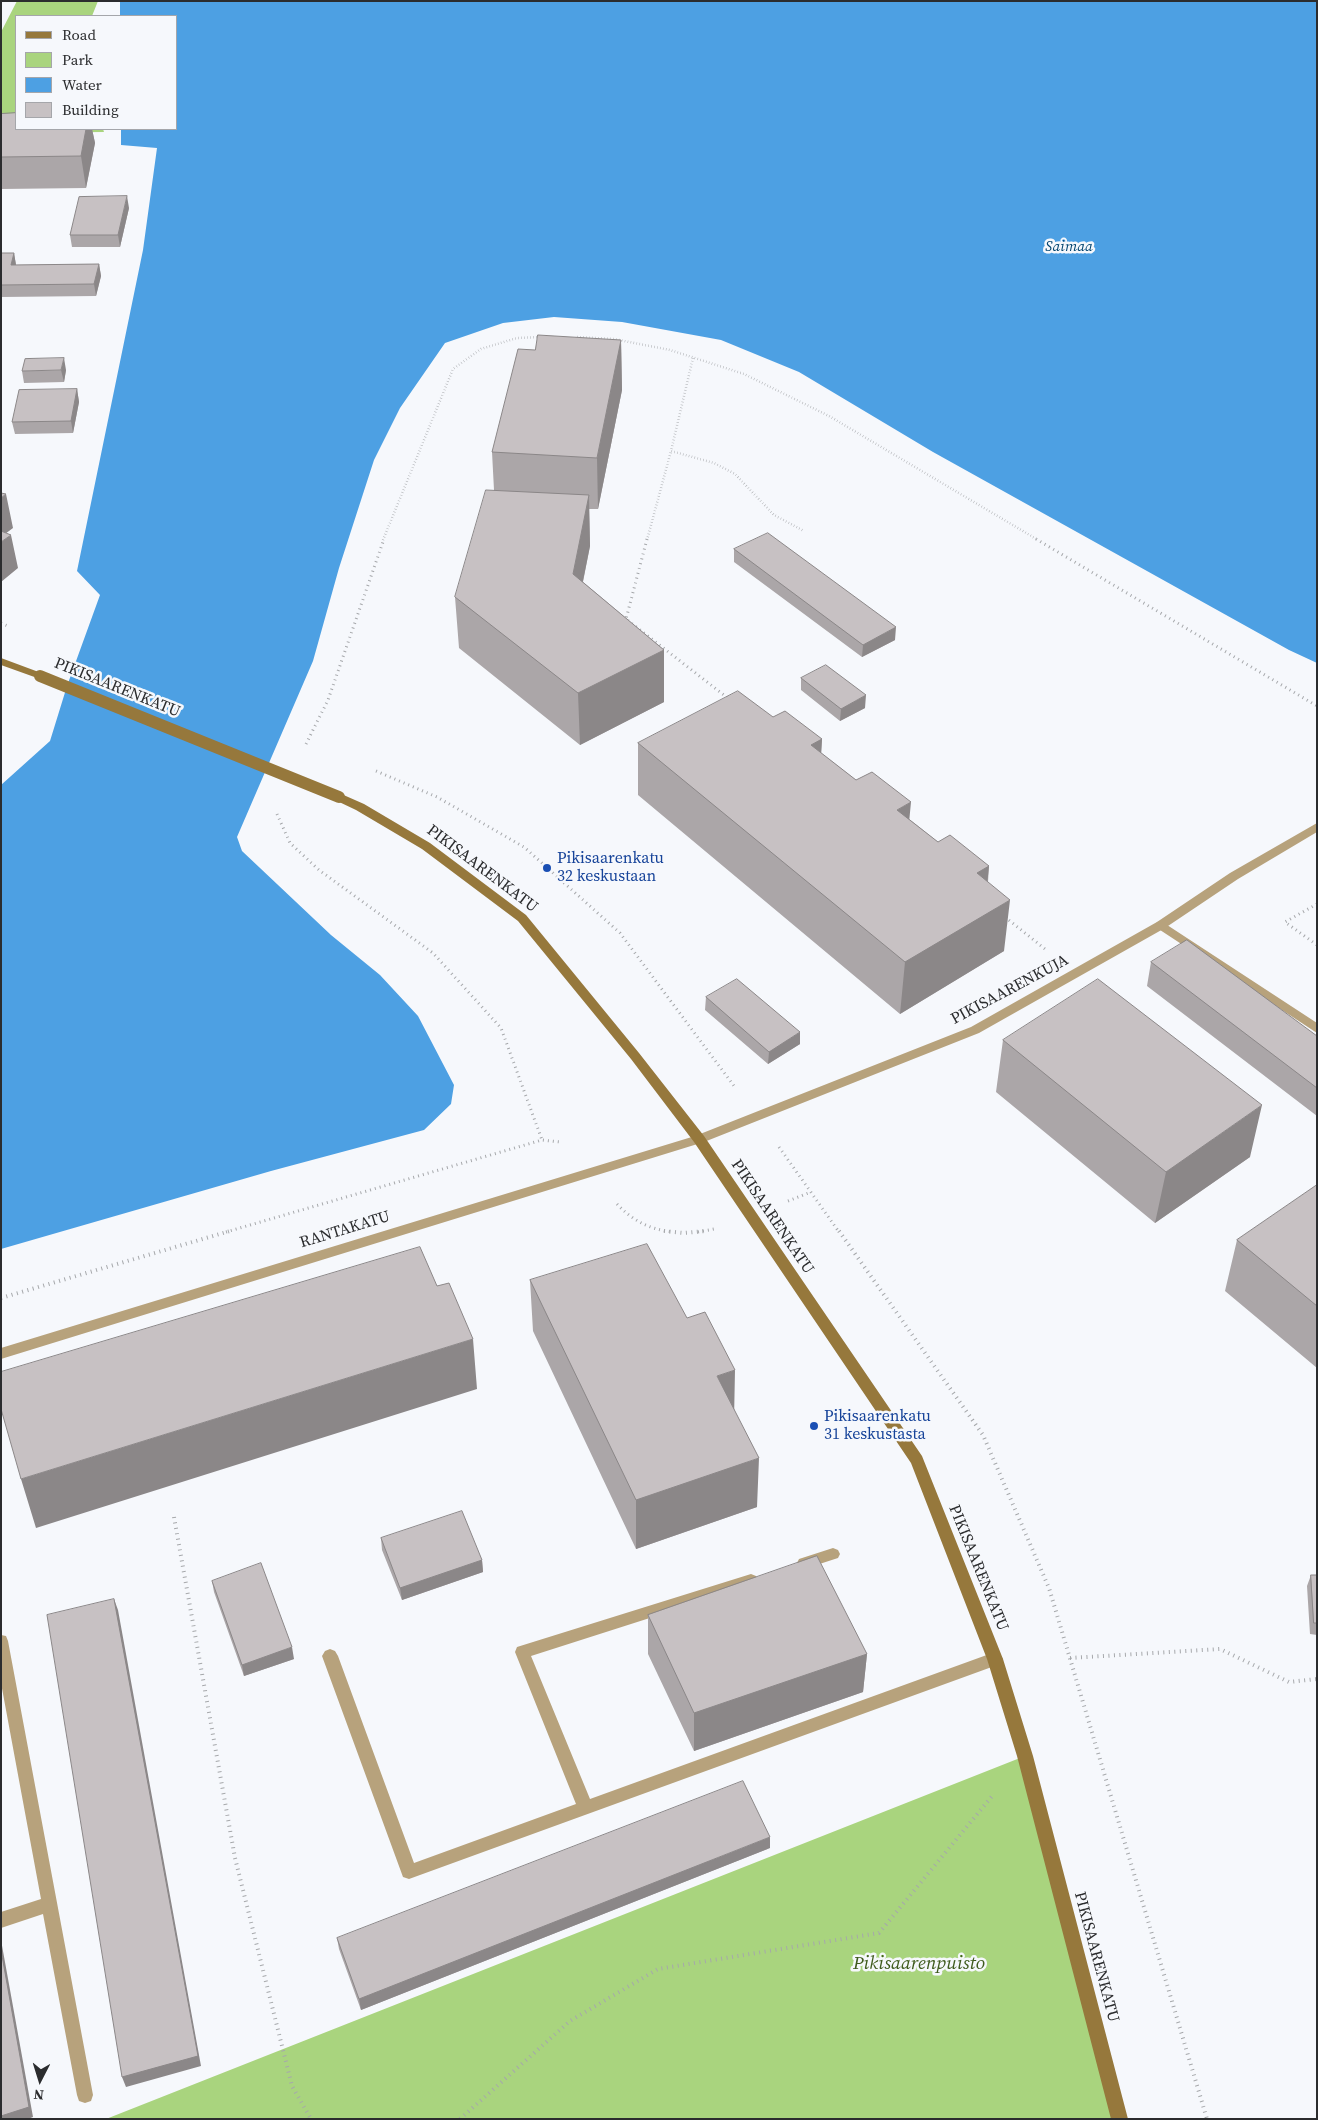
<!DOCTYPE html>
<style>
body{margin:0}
#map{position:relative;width:1318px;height:2120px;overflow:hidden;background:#f6f8fc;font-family:"Source Serif 4",serif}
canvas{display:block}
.frame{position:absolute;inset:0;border:2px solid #2b2c2e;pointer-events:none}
.legend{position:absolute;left:15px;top:15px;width:162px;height:115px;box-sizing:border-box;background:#f6f8fc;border:1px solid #a5a6aa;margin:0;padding:6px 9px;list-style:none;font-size:15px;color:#2b2c2e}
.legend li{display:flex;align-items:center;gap:10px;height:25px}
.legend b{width:25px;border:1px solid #a5a6aa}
.north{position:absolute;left:15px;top:2055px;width:50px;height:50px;-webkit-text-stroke:4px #f6f8fc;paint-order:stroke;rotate:185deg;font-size:14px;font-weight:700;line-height:20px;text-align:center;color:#2b2c2e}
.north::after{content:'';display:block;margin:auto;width:18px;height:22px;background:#2b2c2e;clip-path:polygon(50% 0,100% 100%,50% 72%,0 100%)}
</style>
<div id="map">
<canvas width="1318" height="2120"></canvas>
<div class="frame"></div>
<ul class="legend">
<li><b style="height:6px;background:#96783c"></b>Road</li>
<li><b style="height:14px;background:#a9d47e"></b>Park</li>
<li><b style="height:14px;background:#4da0e3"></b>Water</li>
<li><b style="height:14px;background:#c7c1c3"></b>Building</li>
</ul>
<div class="north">N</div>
</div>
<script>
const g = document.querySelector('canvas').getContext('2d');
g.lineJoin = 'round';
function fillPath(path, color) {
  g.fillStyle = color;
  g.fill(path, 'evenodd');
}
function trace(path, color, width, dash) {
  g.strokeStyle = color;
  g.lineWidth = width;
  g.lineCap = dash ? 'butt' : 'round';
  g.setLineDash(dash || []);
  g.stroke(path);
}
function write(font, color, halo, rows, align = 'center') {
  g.font = font + ' "Source Serif 4",serif';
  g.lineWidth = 5;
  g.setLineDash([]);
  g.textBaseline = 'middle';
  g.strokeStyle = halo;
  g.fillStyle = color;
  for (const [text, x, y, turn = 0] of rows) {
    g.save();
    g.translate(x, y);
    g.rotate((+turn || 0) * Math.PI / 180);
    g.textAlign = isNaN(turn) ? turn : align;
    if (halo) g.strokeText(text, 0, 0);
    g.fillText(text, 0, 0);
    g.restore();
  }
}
const green = new Path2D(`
 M 17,1 L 98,1 L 92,16 L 16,16 L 16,129 L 103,129 L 104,132 L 1,133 L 1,32 Z
 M 1025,1756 L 1120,2119 L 106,2119 Z`);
const water = new Path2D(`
 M 120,1 L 1317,1 L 1317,663 L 1289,650 L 933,452 L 799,372 L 721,340 L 622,322 L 554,317 L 503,323 L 445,343 L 400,408 L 374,460 L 339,568 L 313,661 L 237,837 L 242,851 L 331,935 L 380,975 L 418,1016 L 454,1085 L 451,1104 L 424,1130 L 271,1171 L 1,1249 L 1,785 L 50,741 L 67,686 L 100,595 L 77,571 L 143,250 L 157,148 L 121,145 L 121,129 L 176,129 L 176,16 L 120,16 Z`);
const pathFar2 = new Path2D(`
 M 577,337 L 614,339 L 670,350 L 744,374 L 829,416 L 1038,540
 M 693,358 L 671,451 L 714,463 L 735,474 L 774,515 L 804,531
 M 383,540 L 453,369 L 481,349 L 517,338 L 541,337
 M 647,540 L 671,451`);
const pathFar1 = new Path2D(`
 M 647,539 L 626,619 L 729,699
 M 1036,539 L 1317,706
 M 1,623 L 10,627
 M 306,744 L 328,700 L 384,539
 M 376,771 L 437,797 L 524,847 L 620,933 L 734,1086
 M 277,814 L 290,843 L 319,870 L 433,953 L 501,1028 L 542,1140
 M 1317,904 L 1285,922 L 1317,945
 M 1005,917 L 1045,949
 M 779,1147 L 839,1232
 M 788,1201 L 811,1192
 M 617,1204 C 633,1221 649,1229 672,1232
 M 226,1232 L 542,1140 L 560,1142
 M 698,1232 L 714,1229`);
const path = new Path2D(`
 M 664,1231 L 684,1233 L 706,1231
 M 839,1231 L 983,1435 L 1049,1588 L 1207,2119
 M 1,1298 L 230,1231
 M 174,1517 L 235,1858 L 292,2086 L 311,2119
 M 1070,1658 L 1220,1649 L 1289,1682 L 1317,1679
 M 460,2119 L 570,2021 L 658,1969 L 879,1933 L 993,1795`);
const lane = new Path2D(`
 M 1161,921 L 1317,1023 L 1317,1033 L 1157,928 L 1155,925 L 1157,922 Z
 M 833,1548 L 838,1550 L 840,1554 L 838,1558 L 804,1569 L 799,1567 L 797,1563 L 799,1559 Z
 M 751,1574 L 756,1576 L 758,1580 L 756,1584 L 531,1656 L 590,1799 L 995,1652 L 1000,1654 L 1003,1659 L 1000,1664 L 409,1879 L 403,1877 L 322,1656 L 325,1651 L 330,1649 L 335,1651 L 338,1656 L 414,1863 L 576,1804 L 515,1652 L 517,1647 Z
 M 1,1635 L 6,1636 L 8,1641 L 93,2095 L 91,2101 L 85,2103 L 79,2101 L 77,2095 L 43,1914 L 1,1928 L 1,1912 L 41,1899 L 1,1683 Z`);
const street = new Path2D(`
 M 1317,823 L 1317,832 L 1238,879 L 1165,928 L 979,1033 L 704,1142 L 1,1359 L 1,1348 L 695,1136 L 971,1027 L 1157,922 L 1230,873 Z`);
const secondary = new Path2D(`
 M 1,658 L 44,674 L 45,676 L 40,679 L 1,665 Z
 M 339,793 L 364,804 L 430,843 L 526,915 L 639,1053 L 704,1136 L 922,1456 L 1003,1659 L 1033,1756 L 1128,2119 L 1111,2119 L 1017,1756 L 987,1659 L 911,1463 L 694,1142 L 631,1059 L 518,921 L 422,849 L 356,810 L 335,800 L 333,797 L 335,794 Z`);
const secondaryBridge = new Path2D(`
 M 40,676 L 339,797`);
const wall = new Path2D(`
 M 1,114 L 16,129 L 92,129 L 95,143 L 86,188 L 1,189 Z
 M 129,208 L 120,247 L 72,247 L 70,235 Z
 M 1,253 L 14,253 L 16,265 L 99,264 L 101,276 L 96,296 L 1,297 Z
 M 621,340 L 622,390 L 598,509 L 589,509 L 590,546 L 583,582 L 664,650 L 664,702 L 580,745 L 459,648 L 455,597 L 494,490 L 492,452 L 535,350 Z
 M 66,370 L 64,382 L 24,383 L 22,371 Z
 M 77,389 L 79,402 L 73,433 L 15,434 L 12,422 Z
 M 734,549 L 895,640 L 862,657 L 734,562 Z
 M 801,678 L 865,708 L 840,721 L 801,690 Z
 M 773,717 L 822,739 L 821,753 L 856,780 L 909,819 L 938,842 L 989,866 L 988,882 L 1004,951 L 900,1014 L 638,795 L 638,743 Z
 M 1151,962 L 1317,1036 L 1317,1116 L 1147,986 Z
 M 706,997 L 800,1044 L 768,1064 L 705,1010 Z
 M 1003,1040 L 1250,1157 L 1155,1223 L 996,1092 Z
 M 1317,1185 L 1317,1368 L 1225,1291 L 1237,1240 Z
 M 530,1280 L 734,1409 L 757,1507 L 636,1549 L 533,1331 Z
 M 381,1538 L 482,1560 L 483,1572 L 402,1600 L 382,1550 Z
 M 1311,1575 L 1317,1575 L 1317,1635 L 1310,1634 L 1307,1586 Z
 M 212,1581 L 294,1659 L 244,1676 L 214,1592 Z
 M 648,1615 L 867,1654 L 863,1692 L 694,1751 L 648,1654 Z
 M 770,1848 L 361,2010 L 339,1949 L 337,1938 Z`);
const shadedWall = new Path2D(`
 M 86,129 L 92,129 L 95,143 L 86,188 L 81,156 Z
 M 127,196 L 129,208 L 120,247 L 118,235 Z
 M 14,253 L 16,265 L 11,265 Z
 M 99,264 L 101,276 L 96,296 L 94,284 Z
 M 621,340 L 622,390 L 598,509 L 597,458 Z
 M 64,358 L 66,370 L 64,382 L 61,370 Z
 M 77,389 L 79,402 L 73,433 L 71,421 Z
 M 6,494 L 13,528 L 1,537 L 1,498 Z
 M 589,495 L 590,546 L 574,625 L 573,574 Z
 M 11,535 L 18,568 L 1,582 L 1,542 Z
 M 896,627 L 895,640 L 862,657 L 863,645 Z
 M 664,650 L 664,702 L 580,745 L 578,693 Z
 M 866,695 L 865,708 L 840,721 L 841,709 Z
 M 822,739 L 819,791 L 811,745 Z
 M 911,802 L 906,854 L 897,810 Z
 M 989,866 L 984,915 L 1010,900 L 1004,951 L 900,1014 L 905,962 L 977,873 Z
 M 800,1032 L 800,1044 L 768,1064 L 769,1052 Z
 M 1262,1105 L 1250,1157 L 1155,1223 L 1166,1172 Z
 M 473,1339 L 477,1389 L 36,1528 L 21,1479 Z
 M 735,1370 L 734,1420 L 717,1376 Z
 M 759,1458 L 757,1507 L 636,1549 L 636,1500 Z
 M 482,1560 L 483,1572 L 402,1600 L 400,1588 Z
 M 114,1599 L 118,1610 L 201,2066 L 126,2087 L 122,2077 Z
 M 292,1647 L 294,1659 L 244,1676 L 242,1665 Z
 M 867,1654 L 863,1692 L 694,1751 L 694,1713 Z
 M 770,1837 L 770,1848 L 361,2010 L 359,1999 Z
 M 1,1940 L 33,2117 L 28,2119 L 1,2119 Z`);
const building = new Path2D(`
 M 16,113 L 16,129 L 86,129 L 81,156 L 1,157 L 1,114 Z
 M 127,196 L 118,235 L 70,235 L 79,197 Z
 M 1,253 L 14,253 L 11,265 L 99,264 L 94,284 L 1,285 Z
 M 538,335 L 621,340 L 597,458 L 492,452 L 518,349 L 535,350 Z
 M 64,358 L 61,370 L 22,371 L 25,359 Z
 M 77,389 L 71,421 L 12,422 L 19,390 Z
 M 486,490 L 589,495 L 573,574 L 664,650 L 578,693 L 455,597 Z
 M 1,493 L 6,494 L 1,498 Z
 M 1,531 L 11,535 L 1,542 Z
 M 768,533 L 896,627 L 863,645 L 734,549 Z
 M 826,665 L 866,695 L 841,709 L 801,678 Z
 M 738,691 L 773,717 L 785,711 L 822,739 L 811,745 L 856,780 L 872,772 L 911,802 L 897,810 L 938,842 L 950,835 L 989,866 L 977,873 L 1010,900 L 905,962 L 638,743 Z
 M 1187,940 L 1317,1036 L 1317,1088 L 1151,962 Z
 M 737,979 L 800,1032 L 769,1052 L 706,997 Z
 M 1098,979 L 1262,1105 L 1166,1172 L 1003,1040 Z
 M 1317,1185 L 1317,1306 L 1237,1240 Z
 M 647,1244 L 687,1318 L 705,1312 L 735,1370 L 717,1376 L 759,1458 L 636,1500 L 530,1280 Z
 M 420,1247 L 437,1286 L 449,1283 L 473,1339 L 21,1479 L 1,1409 L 1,1372 Z
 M 462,1511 L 482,1560 L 400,1588 L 381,1538 Z
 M 817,1556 L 867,1654 L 694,1713 L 648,1615 Z
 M 261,1563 L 292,1647 L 242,1665 L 212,1581 Z
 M 1311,1575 L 1317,1575 L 1317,1623 L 1314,1623 Z
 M 114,1599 L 198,2056 L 122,2077 L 47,1615 Z
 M 743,1781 L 770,1837 L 359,1999 L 337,1938 Z
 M 1,1950 L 29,2107 L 1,2116 Z`);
const markers = [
 [547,868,5,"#1a4fb4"],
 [814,1426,5,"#1a4fb4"]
];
const farWaternames = [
 ["Saimaa",1069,247]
];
const streetNames = [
 ["PIKISAARENKATU",117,688,22],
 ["PIKISAARENKATU",482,869,37],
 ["PIKISAARENKUJA",1010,990,-28],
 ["PIKISAARENKATU",772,1217,56],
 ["RANTAKATU",345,1230,-17],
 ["PIKISAARENKATU",978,1568,68],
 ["PIKISAARENKATU",1096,1957,75]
];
const transitNames = [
 ["Pikisaarenkatu",557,859],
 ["32 keskustaan",557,877],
 ["Pikisaarenkatu",824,1417],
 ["31 keskustasta",824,1435]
];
const nearParknames = [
 ["Pikisaarenpuisto",919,1964]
];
fillPath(green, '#a9d47e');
fillPath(water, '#4da0e3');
trace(pathFar2, '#a6a8ab', 2.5, [0.5, 2.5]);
trace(pathFar1, '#a6a8ab', 3, [1, 4]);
trace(path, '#a6a8ab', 4, [1, 4.5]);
fillPath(lane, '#b7a27c');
fillPath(street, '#b7a27c');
fillPath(secondary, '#96783c');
trace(secondaryBridge, '#96783c', 12);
fillPath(wall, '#aba6a8');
fillPath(shadedWall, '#8b8788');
fillPath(building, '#c7c1c3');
trace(building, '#8b8788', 1);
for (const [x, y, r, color] of markers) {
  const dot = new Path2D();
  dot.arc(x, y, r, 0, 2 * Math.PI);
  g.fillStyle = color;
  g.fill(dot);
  trace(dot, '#f6f8fc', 2);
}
write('italic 15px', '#034570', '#f6f8fc', farWaternames);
write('16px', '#2b2c2e', '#f6f8fc', streetNames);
write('16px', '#164399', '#f6f8fc', transitNames, 'left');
write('italic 19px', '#3f5b1d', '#f6f8fc', nearParknames);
</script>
